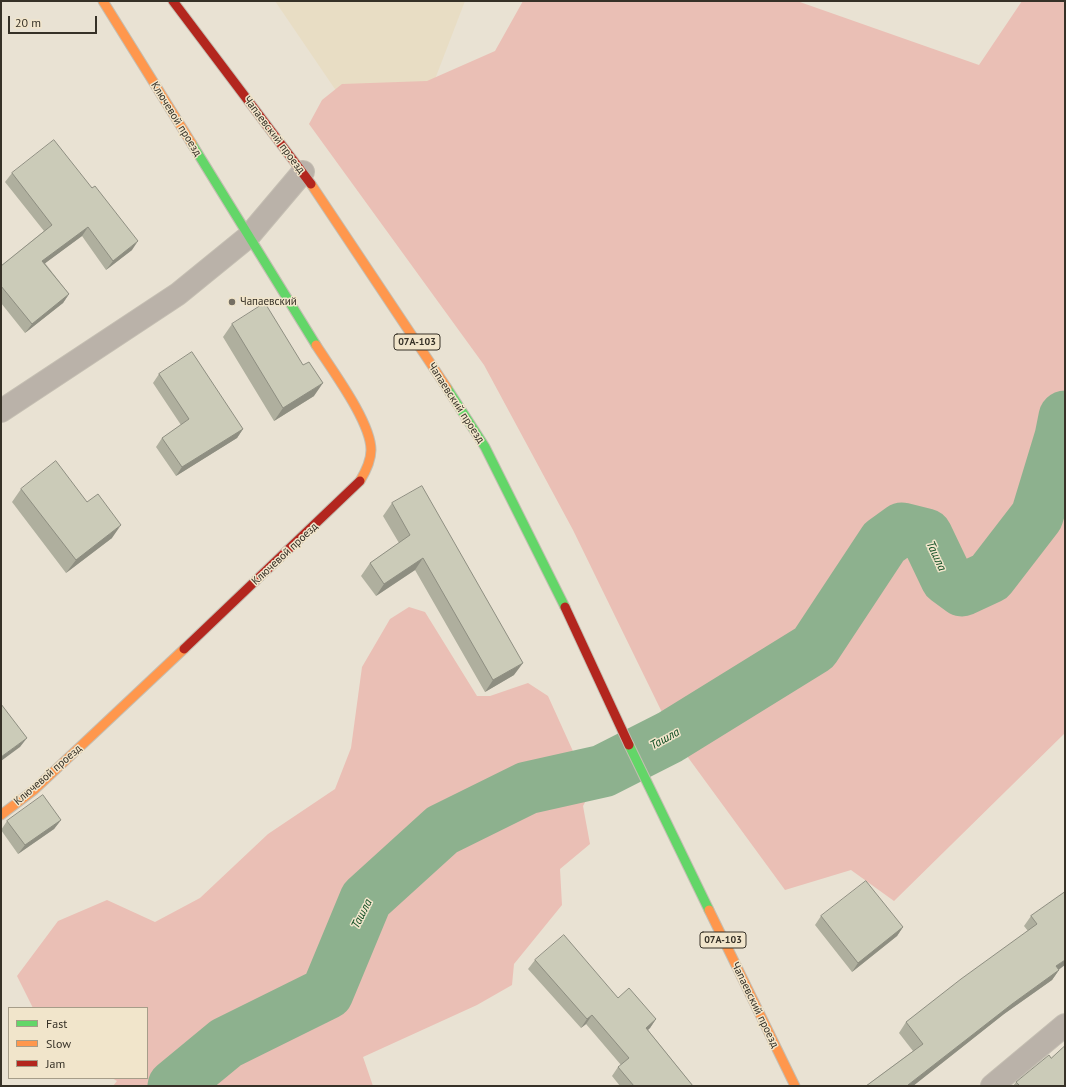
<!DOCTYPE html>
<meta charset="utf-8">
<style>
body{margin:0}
#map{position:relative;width:1066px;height:1087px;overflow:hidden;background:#e9e2d3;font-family:"PT Sans",sans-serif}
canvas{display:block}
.frame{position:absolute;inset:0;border:2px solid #363127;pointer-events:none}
.legend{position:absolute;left:8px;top:1007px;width:140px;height:72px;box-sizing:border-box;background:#f1e5cb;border:1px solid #a69d89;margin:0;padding:5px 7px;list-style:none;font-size:12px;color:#363127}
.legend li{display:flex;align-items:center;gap:8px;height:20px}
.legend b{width:20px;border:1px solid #a69d89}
.scale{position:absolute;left:8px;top:16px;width:89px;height:18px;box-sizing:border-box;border:2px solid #363127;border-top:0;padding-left:5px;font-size:12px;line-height:14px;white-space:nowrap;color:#363127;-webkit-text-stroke:3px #f1e5cb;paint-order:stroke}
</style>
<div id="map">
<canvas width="1066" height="1087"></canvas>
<div class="frame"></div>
<ul class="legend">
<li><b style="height:5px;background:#63d668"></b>Fast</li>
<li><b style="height:5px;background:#ff974d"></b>Slow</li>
<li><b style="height:5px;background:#b3261e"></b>Jam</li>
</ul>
<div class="scale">20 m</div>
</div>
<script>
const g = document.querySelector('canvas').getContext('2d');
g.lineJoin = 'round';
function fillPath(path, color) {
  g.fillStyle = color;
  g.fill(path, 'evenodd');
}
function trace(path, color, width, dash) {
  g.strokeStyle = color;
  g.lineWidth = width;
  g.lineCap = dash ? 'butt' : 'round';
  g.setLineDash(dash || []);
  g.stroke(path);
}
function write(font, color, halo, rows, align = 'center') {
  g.font = font + ' "PT Sans",sans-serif';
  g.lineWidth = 3;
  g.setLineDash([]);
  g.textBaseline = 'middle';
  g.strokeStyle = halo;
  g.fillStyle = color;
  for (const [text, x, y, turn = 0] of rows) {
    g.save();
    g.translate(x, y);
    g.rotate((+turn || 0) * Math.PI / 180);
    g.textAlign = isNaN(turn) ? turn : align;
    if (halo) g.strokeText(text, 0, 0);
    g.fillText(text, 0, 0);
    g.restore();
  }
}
const built = new Path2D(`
 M 275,1 L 465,1 L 432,87 L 339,95 Z`);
const green = new Path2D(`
 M 523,1 L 797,1 L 979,65 L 1022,1 L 1065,1 L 1065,733 L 894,901 L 851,870 L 785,890 L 676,741 L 573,530 L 484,365 L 309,124 L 322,100 L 342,84 L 427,81 L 495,51 Z
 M 409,607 L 425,612 L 477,696 L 490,696 L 528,683 L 548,696 L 591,791 L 583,806 L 590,844 L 560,869 L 562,905 L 514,964 L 512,985 L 477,1005 L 363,1057 L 373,1086 L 113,1086 L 117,1081 L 112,1078 L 147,1078 L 147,1008 L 33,1008 L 17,976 L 58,921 L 107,900 L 155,922 L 200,898 L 268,834 L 335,789 L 351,748 L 362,667 L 390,619 Z`);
const river = new Path2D(`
 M 174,1086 L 226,1043 L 327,993 L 366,899 L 442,830 L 527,788 L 603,771 L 670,737 L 814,648 L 884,542 L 902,529 L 926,535 L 947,579 L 962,590 L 990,577 L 1037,516 L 1061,437 L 1065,417`);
const street = new Path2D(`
 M 1,411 L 178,294 L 248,237 L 303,172
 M 992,1086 L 1065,1025`);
const fast = new Path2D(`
 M 192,144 L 316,345
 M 447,388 L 485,447 L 565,607
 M 629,745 L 709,910`);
const slow = new Path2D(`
 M 103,1 L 192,144
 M 311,184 L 447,388
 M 316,345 C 332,370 371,422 371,450 C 371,461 366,471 360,481
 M 1,815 L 34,790 L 184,649
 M 709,910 L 795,1086`);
const jam = new Path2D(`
 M 173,1 L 311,184
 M 565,607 L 629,745
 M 184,649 L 360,481`);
const wall = new Path2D(`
 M 12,173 L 132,250 L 106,270 L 82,236 L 45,263 L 69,294 L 63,303 L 25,333 L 1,303 L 1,266 L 44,231 L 5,182 Z
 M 232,324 L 314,396 L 274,421 L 223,337 Z
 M 159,374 L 243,429 L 237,438 L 176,476 L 156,447 L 162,438 L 181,425 L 153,383 Z
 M 21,489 L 112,538 L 66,573 L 12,502 Z
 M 392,503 L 514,675 L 485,692 L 415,570 L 376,596 L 361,576 L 370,563 L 399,543 L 383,516 Z
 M 61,820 L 54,829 L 18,854 L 1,830 L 7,821 Z
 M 1065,892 L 1059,970 L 1052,980 L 1004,1014 L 913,1086 L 866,1086 L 913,1051 L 899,1033 L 906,1022 L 1028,931 L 1024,926 L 1031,916 Z
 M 821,916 L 903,927 L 897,936 L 852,972 L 815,925 Z
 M 535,960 L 618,998 L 656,1019 L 650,1028 L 648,1030 L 693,1086 L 620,1086 L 612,1076 L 618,1067 L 621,1065 L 586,1024 L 581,1028 L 528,969 Z
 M 1016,1082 L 1065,1086 L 1013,1086 Z`);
const shadedWall = new Path2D(`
 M 88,227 L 82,236 L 36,270 L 42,261 Z
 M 138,241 L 132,250 L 106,270 L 113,261 Z
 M 69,294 L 63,303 L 25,333 L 32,324 Z
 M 323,383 L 314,396 L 274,421 L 283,408 Z
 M 243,429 L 237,438 L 176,476 L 182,467 Z
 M 121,525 L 112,538 L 66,573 L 76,560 Z
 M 423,558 L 415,570 L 376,596 L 384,584 Z
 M 523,663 L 514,675 L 485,692 L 493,680 Z
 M 27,738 L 20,747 L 1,761 L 1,757 Z
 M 61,820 L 54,829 L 18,854 L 25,845 Z
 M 903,927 L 897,936 L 852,972 L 858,963 Z
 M 1065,960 L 1065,965 L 1049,977 L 1056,966 Z
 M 1059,970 L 1052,980 L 1004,1014 L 913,1086 L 907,1086 L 1012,1004 Z
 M 592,1015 L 586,1024 L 581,1028 L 587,1019 Z
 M 656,1019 L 650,1028 L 640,1037 L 646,1028 Z`);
const building = new Path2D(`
 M 54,140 L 92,188 L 95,186 L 138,241 L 113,261 L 88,227 L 42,261 L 69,294 L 32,324 L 1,286 L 1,266 L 52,225 L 12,173 Z
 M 265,303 L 303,365 L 309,362 L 323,383 L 283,408 L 232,324 Z
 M 192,352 L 243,429 L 182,467 L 162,438 L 189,419 L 159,374 Z
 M 56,461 L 87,502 L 98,494 L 121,525 L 76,560 L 21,489 Z
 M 422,486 L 523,663 L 493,680 L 423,558 L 384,584 L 370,563 L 410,535 L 392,503 Z
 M 1,704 L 27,738 L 1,757 Z
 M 43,795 L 61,820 L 25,845 L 7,821 Z
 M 866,881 L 903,927 L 858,963 L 821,916 Z
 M 1065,892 L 1065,960 L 1056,966 L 1059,970 L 1012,1004 L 908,1085 L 908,1086 L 866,1086 L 923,1044 L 906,1022 L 961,979 L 1037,924 L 1031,916 Z
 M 564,935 L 618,998 L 629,988 L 656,1019 L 646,1028 L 693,1086 L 634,1086 L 618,1067 L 629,1058 L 592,1015 L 587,1019 L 535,960 Z
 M 1065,1046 L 1065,1086 L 1020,1086 L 1016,1082 L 1049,1055 L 1051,1058 Z`);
const markers = [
 [232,302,4,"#756f63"]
];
const shields = [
 [417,342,46],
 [723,940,46]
];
const shieldNames = [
 ["07А-103",417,342],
 ["07А-103",723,940]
];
const streetNames = [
 ["Ключевой проезд",176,119,58],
 ["Чапаевский проезд",274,135,53],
 ["Чапаевский проезд",456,403,57],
 ["Ключевой проезд",285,554,-43],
 ["Ключевой проезд",48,775,-41],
 ["Чапаевский проезд",755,1005,64]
];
const poiNames = [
 ["Чапаевский",240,302]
];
const waterNames = [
 ["Ташла",936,556,65],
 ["Ташла",665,739,-29],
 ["Ташла",362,914,-63]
];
fillPath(built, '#e8ddc4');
fillPath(green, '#eabfb5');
trace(river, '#8db18e', 53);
trace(street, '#c4beb2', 24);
trace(fast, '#c4beb2', 11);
trace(slow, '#c4beb2', 11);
trace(jam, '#c4beb2', 11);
trace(street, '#bab2a9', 22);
trace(fast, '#63d668', 9);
trace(slow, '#ff974d', 9);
trace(jam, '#b3261e', 9);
fillPath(wall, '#afaf9e');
fillPath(shadedWall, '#8e8e81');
fillPath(building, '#cbcbb8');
trace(building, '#8e8e81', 1);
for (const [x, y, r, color] of markers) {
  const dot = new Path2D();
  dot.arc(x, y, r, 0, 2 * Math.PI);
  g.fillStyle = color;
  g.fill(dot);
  trace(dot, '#f1e5cb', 1.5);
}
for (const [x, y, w] of shields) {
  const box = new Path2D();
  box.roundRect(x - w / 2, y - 8, w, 16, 3);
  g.fillStyle = '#f1e5cb';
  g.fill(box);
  trace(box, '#363127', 1);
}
write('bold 10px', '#363127', null, shieldNames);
write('11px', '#363127', '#f1e5cb', streetNames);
write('11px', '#363127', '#f1e5cb', poiNames, 'left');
write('italic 12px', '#0b4b20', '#f1e5cb', waterNames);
</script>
